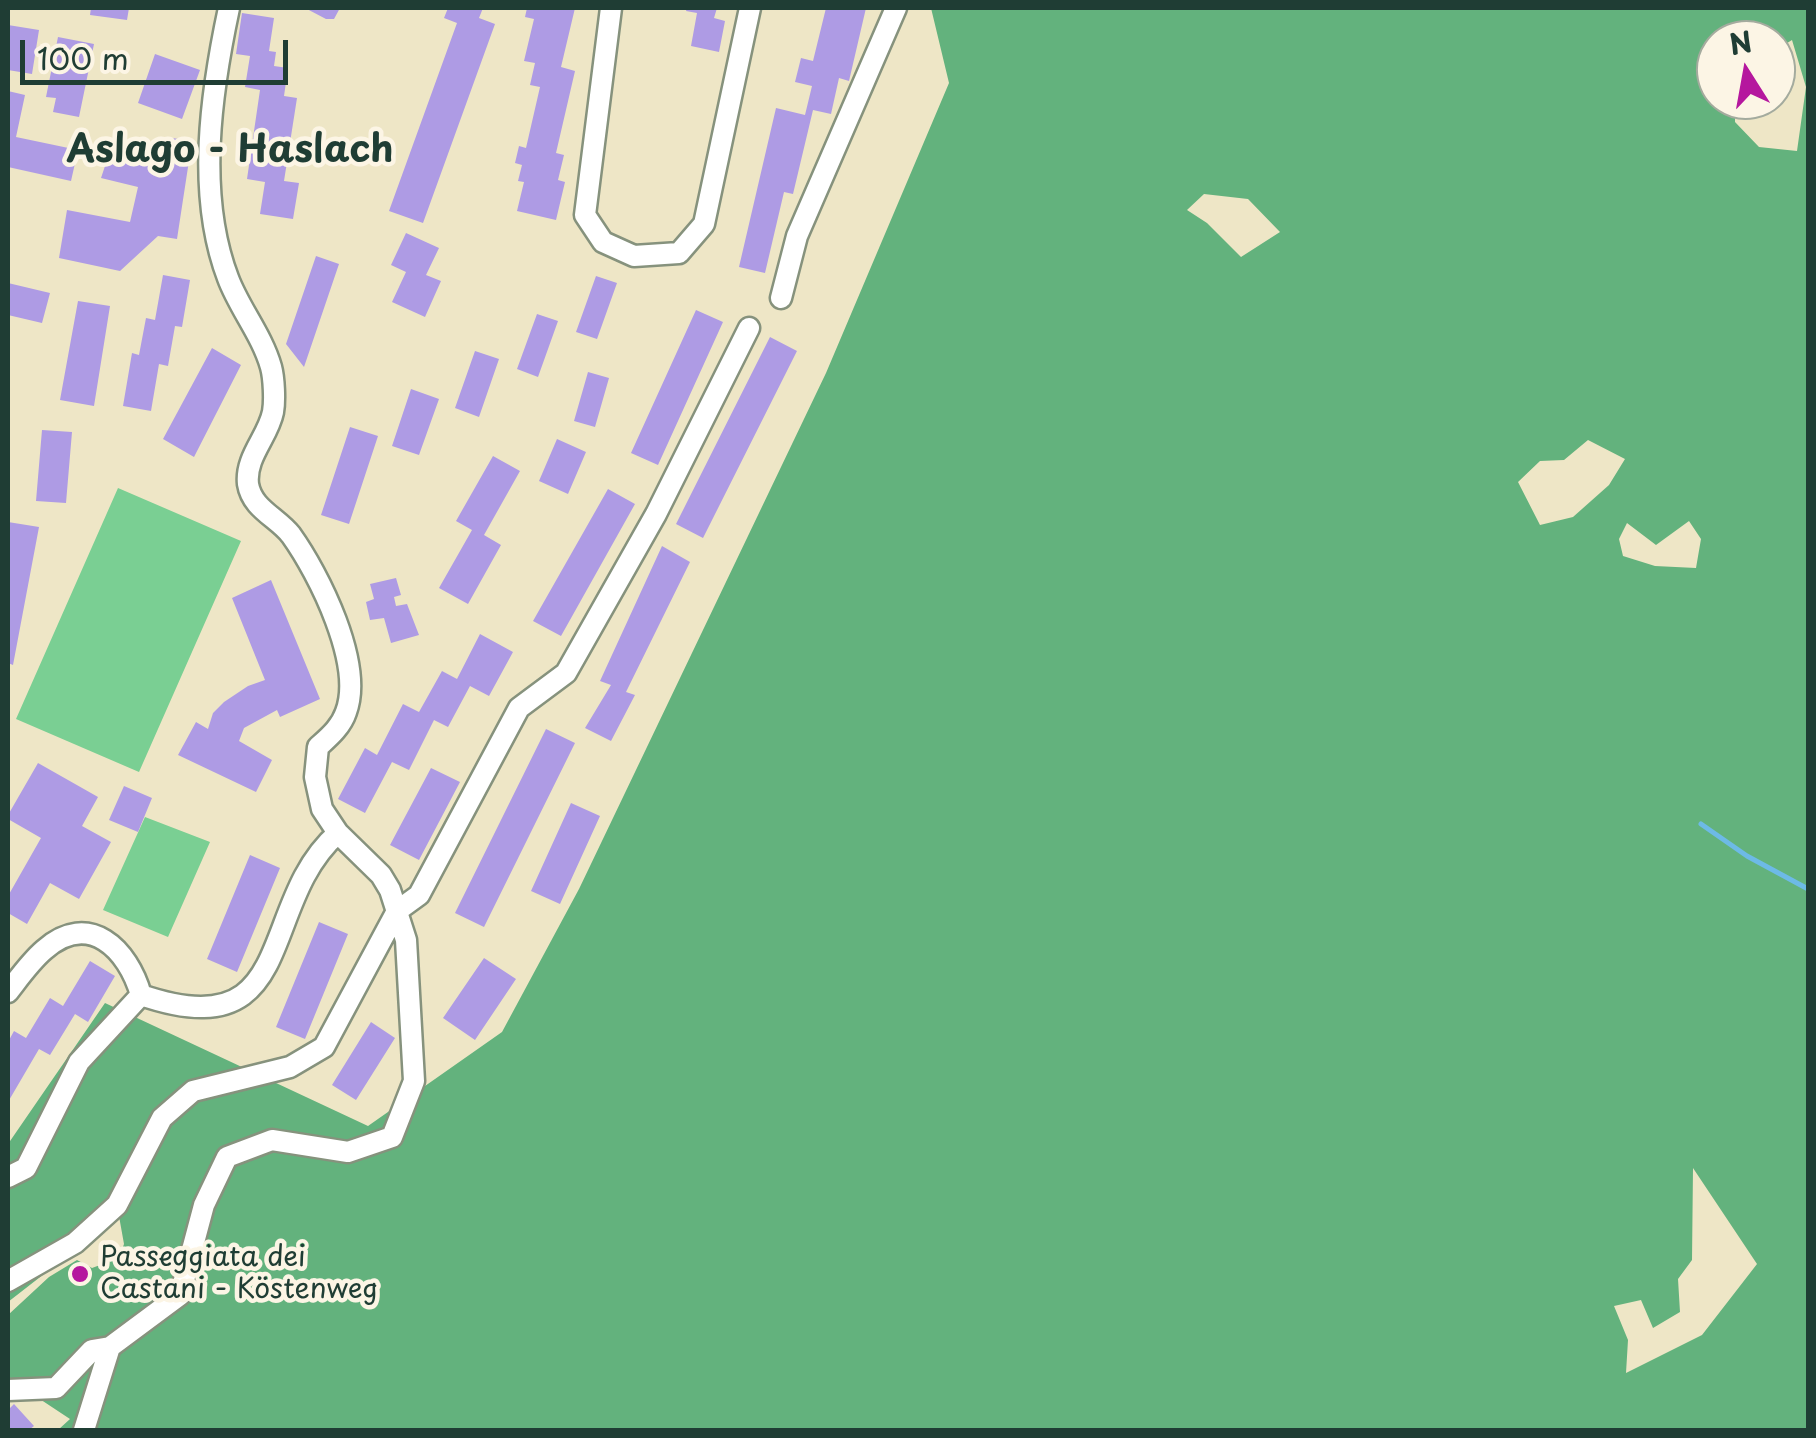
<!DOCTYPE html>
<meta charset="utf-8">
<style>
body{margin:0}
#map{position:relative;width:1816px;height:1438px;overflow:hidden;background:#eee6c6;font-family:"Playpen Sans",sans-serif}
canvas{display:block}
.frame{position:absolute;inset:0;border:10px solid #1f3d34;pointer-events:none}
.north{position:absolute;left:1696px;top:20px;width:100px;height:100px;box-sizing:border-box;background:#fcf5e5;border:2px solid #a4ab9e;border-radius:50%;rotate:349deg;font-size:28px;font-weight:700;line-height:40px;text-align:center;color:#1f3d34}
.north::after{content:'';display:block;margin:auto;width:35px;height:45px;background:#b5179e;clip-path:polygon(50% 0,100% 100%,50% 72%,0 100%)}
.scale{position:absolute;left:20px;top:40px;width:268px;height:45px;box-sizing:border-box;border:5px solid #1f3d34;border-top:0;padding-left:12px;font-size:30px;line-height:35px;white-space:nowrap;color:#1f3d34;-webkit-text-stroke:8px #fcf5e5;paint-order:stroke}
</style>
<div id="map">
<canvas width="1816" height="1438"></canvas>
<div class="frame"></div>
<div class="north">N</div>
<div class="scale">100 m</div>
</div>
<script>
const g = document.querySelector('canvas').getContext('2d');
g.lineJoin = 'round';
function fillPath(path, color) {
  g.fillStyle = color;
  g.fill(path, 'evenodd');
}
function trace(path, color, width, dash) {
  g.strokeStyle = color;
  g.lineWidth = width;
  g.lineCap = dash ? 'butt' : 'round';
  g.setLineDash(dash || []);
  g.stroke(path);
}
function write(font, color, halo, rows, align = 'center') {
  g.font = font + ' "Playpen Sans",sans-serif';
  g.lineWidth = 9;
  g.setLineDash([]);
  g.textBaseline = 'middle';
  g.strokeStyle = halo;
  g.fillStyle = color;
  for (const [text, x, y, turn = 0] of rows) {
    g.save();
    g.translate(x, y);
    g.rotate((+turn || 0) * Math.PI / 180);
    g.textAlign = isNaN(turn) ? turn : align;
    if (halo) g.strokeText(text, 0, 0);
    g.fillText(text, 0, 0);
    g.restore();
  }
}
const green = new Path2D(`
 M 118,488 L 241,541 L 139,772 L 16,719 Z
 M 145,817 L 210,842 L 168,937 L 103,910 Z`);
const forest = new Path2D(`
 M 931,8 L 1808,8 L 1808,1430 L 58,1430 L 70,1419 L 8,1378 L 8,1315 L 49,1277 L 77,1260 L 92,1268 L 119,1258 L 124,1244 L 117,1205 L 47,1260 L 44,1274 L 8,1302 L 8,1144 L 105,1003 L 368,1126 L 502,1032 L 579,889 L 826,373 L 949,83 ZM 1716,40 L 1776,40 L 1776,50 L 1792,40 L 1806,87 L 1797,151 L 1759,147 L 1735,122 L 1735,100 L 1716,100 ZM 1204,194 L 1248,199 L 1280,232 L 1241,257 L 1207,223 L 1187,210 ZM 1588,440 L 1625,459 L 1609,485 L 1573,517 L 1540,525 L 1518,482 L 1540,461 L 1564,460 ZM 1689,521 L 1701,539 L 1696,568 L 1655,566 L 1623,556 L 1619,539 L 1627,523 L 1656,545 ZM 1693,1168 L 1757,1264 L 1702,1335 L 1626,1373 L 1628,1340 L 1614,1306 L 1641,1300 L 1653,1328 L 1680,1312 L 1678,1279 L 1692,1260 Z`);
const stream = new Path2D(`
 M 1701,824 L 1747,856 L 1808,889`);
const building = new Path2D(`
 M 91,8 L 129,8 L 127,20 L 90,15 Z
 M 305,8 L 340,8 L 334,19 L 326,19 Z
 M 448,8 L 483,8 L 479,18 L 495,24 L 423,223 L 389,211 L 457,23 L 444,18 Z
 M 527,8 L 575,8 L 561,67 L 575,71 L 556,153 L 564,155 L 558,180 L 565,182 L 556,220 L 517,211 L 524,182 L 518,181 L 522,165 L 515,163 L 519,146 L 526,148 L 540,87 L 530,85 L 535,63 L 524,61 L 534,19 L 525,17 Z
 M 687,8 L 717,8 L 714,18 L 725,21 L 719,52 L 691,46 L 697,13 L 686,11 Z
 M 826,8 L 866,8 L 849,81 L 839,78 L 831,114 L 813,110 L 793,194 L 784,192 L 765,273 L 739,267 L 776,108 L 805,115 L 812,86 L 795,82 L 801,58 L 813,61 Z
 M 242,13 L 274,18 L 269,51 L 276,52 L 274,66 L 288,68 L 284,96 L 297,98 L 284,181 L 299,183 L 293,219 L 260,214 L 265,182 L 247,179 L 260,90 L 245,87 L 250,56 L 236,54 Z
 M 8,25 L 39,30 L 32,74 L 8,70 Z
 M 58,37 L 94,44 L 79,117 L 53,112 L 56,98 L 46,97 Z
 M 155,54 L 200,70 L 182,119 L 138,103 Z
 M 8,91 L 25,95 L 16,137 L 78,150 L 71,181 L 8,167 Z
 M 172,138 L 192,141 L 177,239 L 158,236 L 120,271 L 59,258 L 67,210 L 130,222 L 138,187 L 101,178 L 111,148 L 165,165 Z
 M 406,233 L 439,248 L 426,275 L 441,281 L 425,317 L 392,302 L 406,272 L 391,265 Z
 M 316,256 L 339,264 L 304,367 L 286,344 Z
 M 163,275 L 190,280 L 182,327 L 175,326 L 168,366 L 159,364 L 151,411 L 123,406 L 132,353 L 139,355 L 146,318 L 155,320 Z
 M 596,276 L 617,283 L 597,339 L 576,332 Z
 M 8,283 L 50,293 L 42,323 L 8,315 Z
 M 78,301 L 110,306 L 94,406 L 60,400 Z
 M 696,310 L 723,322 L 658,465 L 631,453 Z
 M 537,314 L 558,321 L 538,377 L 517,369 Z
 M 770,337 L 797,351 L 703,538 L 676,524 Z
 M 212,348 L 241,365 L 194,457 L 163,439 Z
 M 475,351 L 499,359 L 479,417 L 455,408 Z
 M 588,372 L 609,378 L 595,427 L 574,421 Z
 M 411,389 L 439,399 L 419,455 L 392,446 Z
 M 350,427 L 378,436 L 349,524 L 321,515 Z
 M 42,430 L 72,432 L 66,503 L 36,501 Z
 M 557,439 L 586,452 L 568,494 L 539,481 Z
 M 493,456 L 520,471 L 484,535 L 501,545 L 468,604 L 439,588 L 472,530 L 456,521 Z
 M 608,489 L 635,504 L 561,636 L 533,621 Z
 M 8,522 L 39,527 L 13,665 L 8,663 Z
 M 662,546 L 690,562 L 626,692 L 635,695 L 611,741 L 585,728 L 611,685 L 600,681 Z
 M 396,578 L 401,595 L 394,597 L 396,606 L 407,604 L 419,635 L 391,643 L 384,618 L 370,620 L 366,602 L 374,599 L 370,584 Z
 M 271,580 L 320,699 L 280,717 L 277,710 L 244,728 L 239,741 L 272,760 L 256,792 L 178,755 L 196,722 L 208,729 L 213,713 L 224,702 L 248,686 L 265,680 L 232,598 Z
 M 480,634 L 513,652 L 489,696 L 470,686 L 448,727 L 434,720 L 409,770 L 392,762 L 365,813 L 338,799 L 365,748 L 377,755 L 403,704 L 419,712 L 442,671 L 457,679 Z
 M 546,729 L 575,743 L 484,927 L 455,913 Z
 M 38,763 L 98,797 L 82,826 L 111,842 L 79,899 L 50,883 L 27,924 L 8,913 L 8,896 L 41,838 L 8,819 L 8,815 Z
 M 431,768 L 460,782 L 419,860 L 390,845 Z
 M 124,786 L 152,798 L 138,832 L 109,820 Z
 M 571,803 L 600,816 L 560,904 L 531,891 Z
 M 250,855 L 280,868 L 237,972 L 207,959 Z
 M 319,922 L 348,934 L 305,1039 L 276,1027 Z
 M 484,958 L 516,979 L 475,1040 L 443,1018 Z
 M 90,961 L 115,976 L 88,1022 L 75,1014 L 50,1055 L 39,1049 L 8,1102 L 8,1042 L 14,1031 L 26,1038 L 50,998 L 63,1006 Z
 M 371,1022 L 395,1038 L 356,1100 L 332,1085 Z
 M 14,1404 L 34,1426 L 29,1430 L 8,1430 L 8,1410 Z`);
const minor = new Path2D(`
 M 611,8 L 585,215 L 603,242 L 634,256 L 679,253 L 704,224 L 750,8
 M 781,298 L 797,236 L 896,8
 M 8,992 C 19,978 30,962 44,950 C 89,910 128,949 141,995
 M 141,995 C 301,1050 256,904 338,833
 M 8,1177 L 26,1168 L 79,1062 L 141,995
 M 8,1281 L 75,1243 L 117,1205 L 162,1118 L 193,1091 L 290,1067 L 324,1047 L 397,911 L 419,895 L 519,708 L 566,673 L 656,514 L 749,328
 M 8,1390 L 56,1388 L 92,1350 L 110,1347
 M 84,1430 L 110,1347 L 180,1295 L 204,1205 L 227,1157 L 272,1140 L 348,1152 L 392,1137 L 414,1081 L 406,940 L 390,890 L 381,875 L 338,833 L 322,809 L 315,777 L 318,747 C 329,737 341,727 346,712 C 364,664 319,574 291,535 C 277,517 252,509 248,484 C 245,457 268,437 273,412 C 275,401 274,378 271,367 C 262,335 239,308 228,278 C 196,194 211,92 229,8`);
const markers = [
 [80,1274,10,"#b5179e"]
];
const poiNames = [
 ["Passeggiata dei",100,1258],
 ["Castani - Köstenweg",100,1290]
];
const districtNames = [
 ["Aslago - Haslach",230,152]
];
fillPath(green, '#7acf93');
fillPath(forest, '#63b27d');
trace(stream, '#6dbae6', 5);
fillPath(building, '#ae9be4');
trace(minor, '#86927d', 25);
trace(minor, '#fff', 20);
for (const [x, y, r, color] of markers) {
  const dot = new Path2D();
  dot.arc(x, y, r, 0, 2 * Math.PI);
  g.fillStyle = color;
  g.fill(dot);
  trace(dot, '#fcf5e5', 4);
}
write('28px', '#1f3d34', '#fcf5e5', poiNames, 'left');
write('bold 38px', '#1f3d34', '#fcf5e5', districtNames);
</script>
